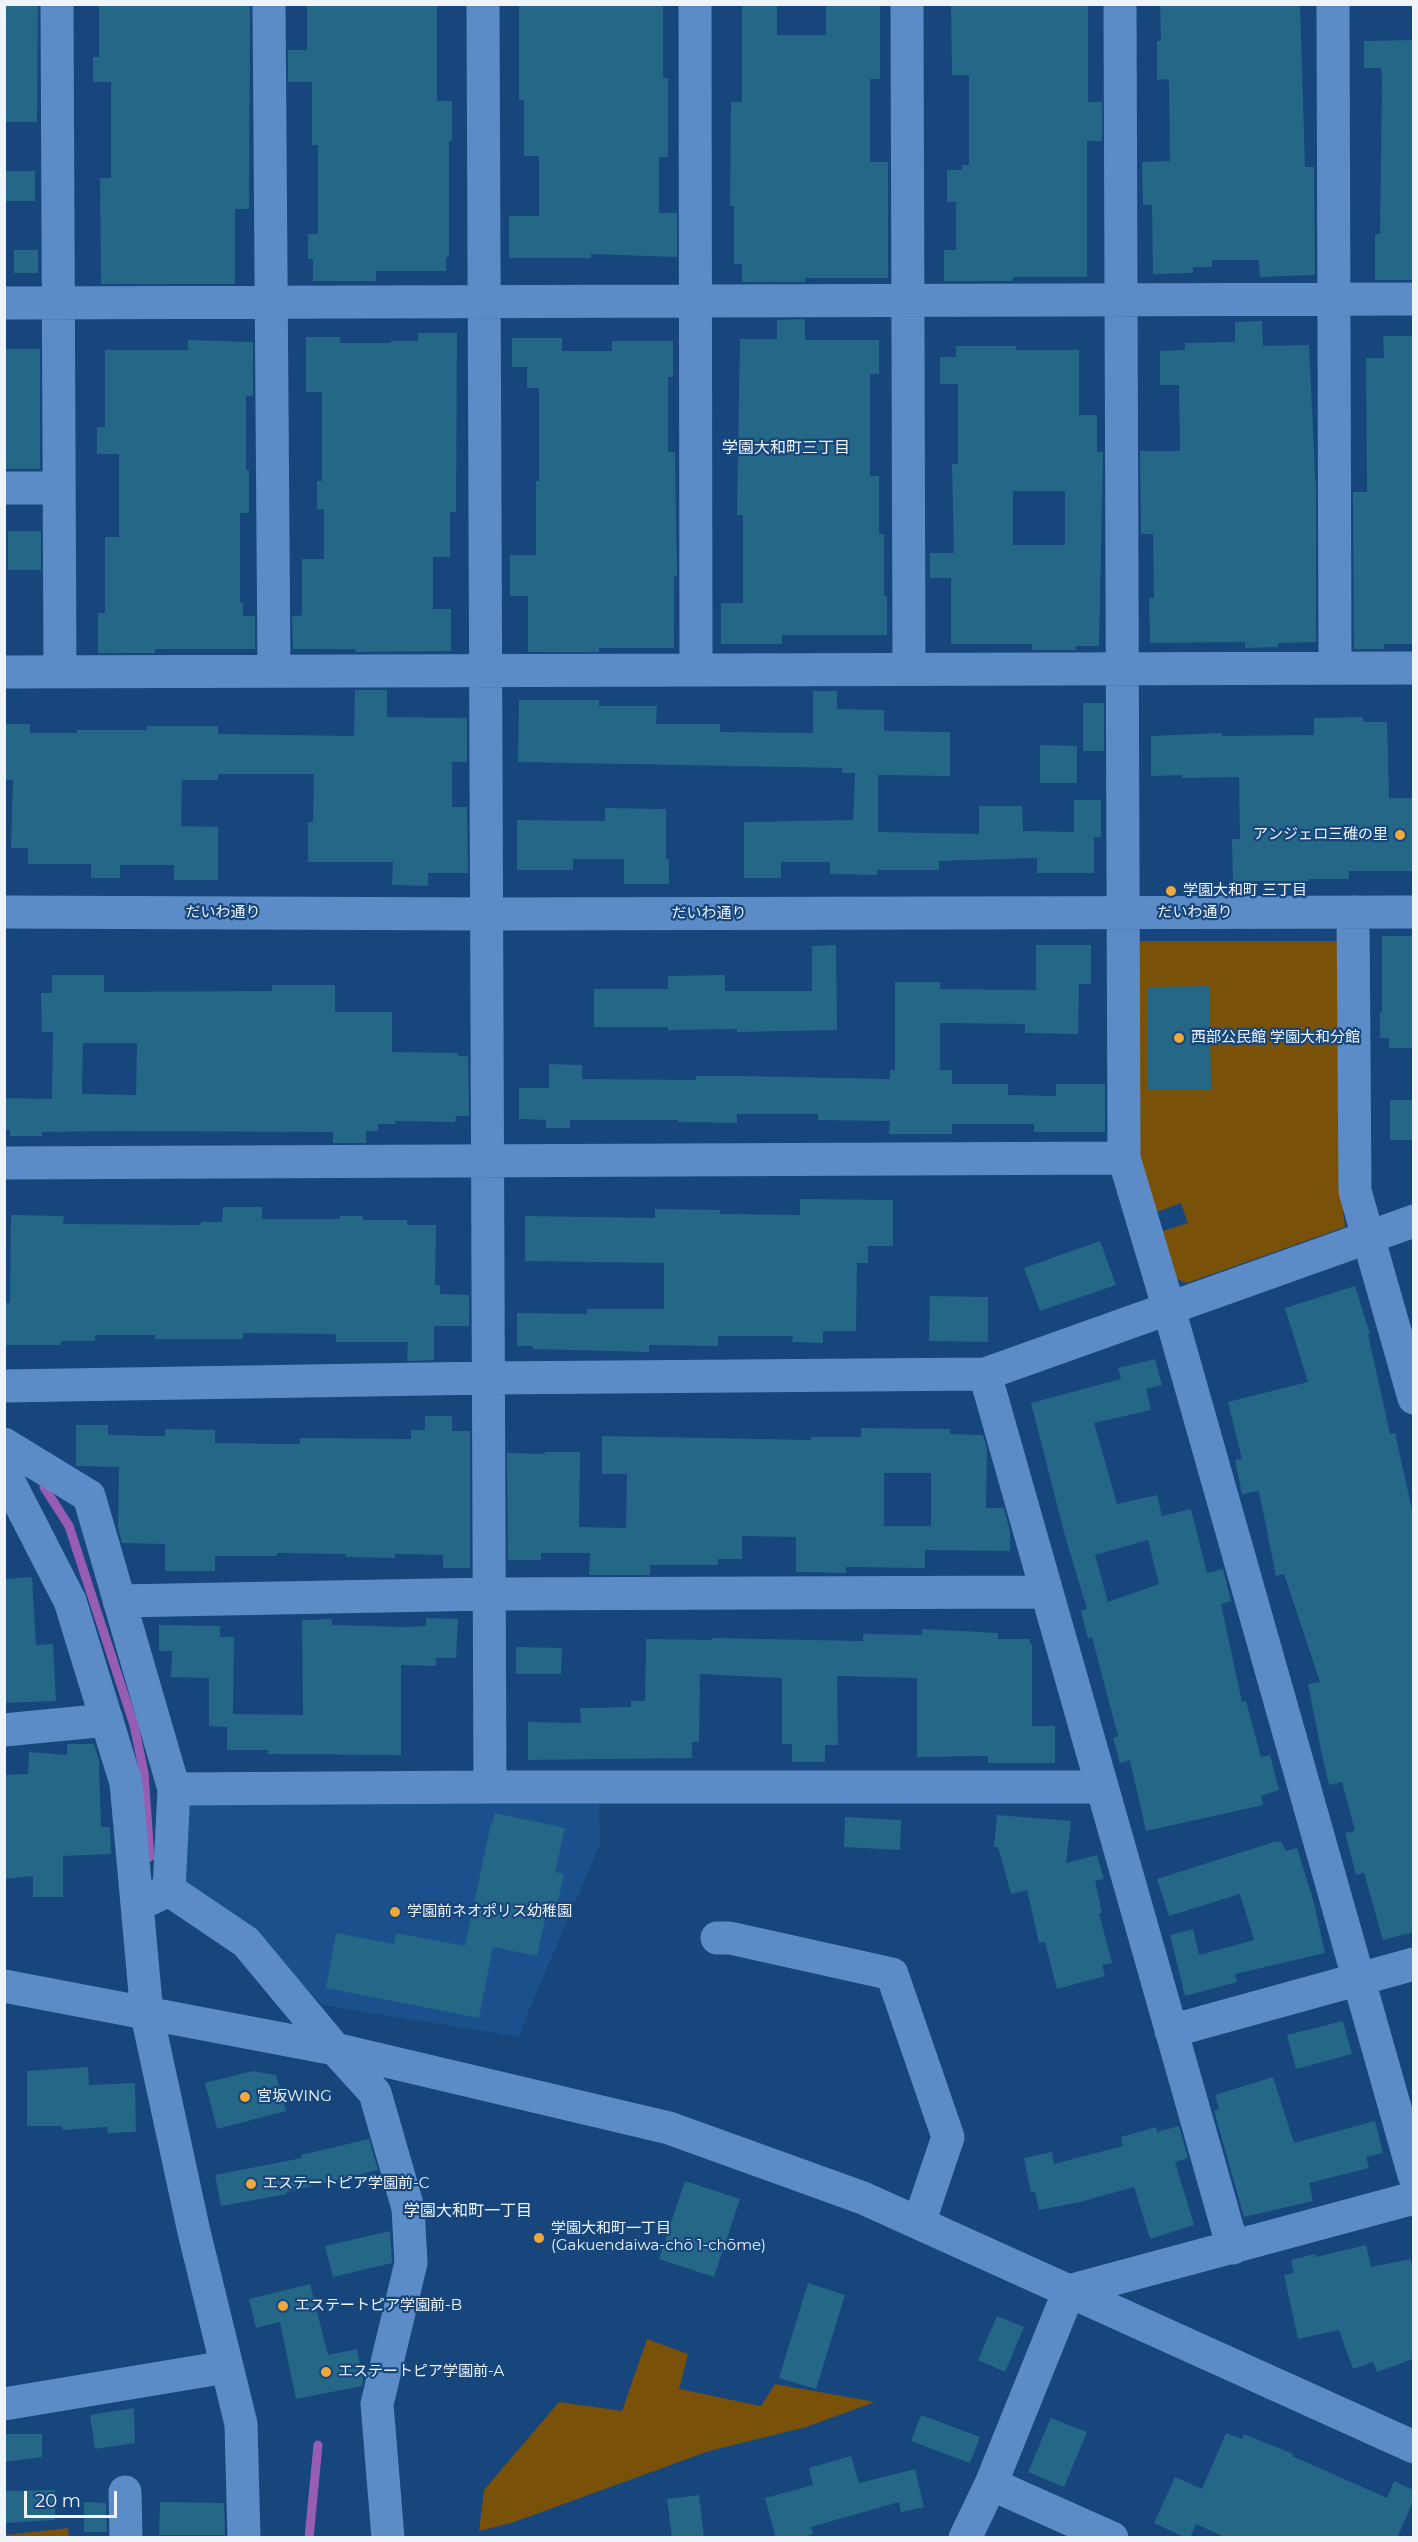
<!DOCTYPE html>
<meta charset="utf-8">
<style>
body{margin:0}
#map{position:relative;width:1418px;height:2542px;overflow:hidden;background:#16467c;font-family:Montserrat,sans-serif}
canvas{display:block}
.frame{position:absolute;inset:0;border:6px solid #eef4fa;pointer-events:none}
.scale{position:absolute;left:24px;top:2491px;width:93px;height:27px;box-sizing:border-box;border:3px solid #eef4fa;border-top:0;padding-left:8px;font-size:18px;line-height:21px;white-space:nowrap;color:#eef4fa;-webkit-text-stroke:4px #16467c;paint-order:stroke}
</style>
<div id="map">
<canvas width="1418" height="2542"></canvas>
<div class="frame"></div>
<div class="scale">20 m</div>
</div>
<script>
const g = document.querySelector('canvas').getContext('2d');
g.lineJoin = 'round';
function fillPath(path, color) {
  g.fillStyle = color;
  g.fill(path, 'evenodd');
}
function trace(path, color, width, dash) {
  g.strokeStyle = color;
  g.lineWidth = width;
  g.lineCap = dash ? 'butt' : 'round';
  g.setLineDash(dash || []);
  g.stroke(path);
}
function write(font, color, halo, rows, align = 'center') {
  g.font = font + ' Montserrat,"Noto Sans JP",sans-serif';
  g.lineWidth = 4.5;
  g.setLineDash([]);
  g.textBaseline = 'middle';
  g.strokeStyle = halo;
  g.fillStyle = color;
  for (const [text, x, y, turn = 0] of rows) {
    g.save();
    g.translate(x, y);
    g.rotate((+turn || 0) * Math.PI / 180);
    g.textAlign = isNaN(turn) ? turn : align;
    if (halo) g.strokeText(text, 0, 0);
    g.fillText(text, 0, 0);
    g.restore();
  }
}
const built = new Path2D(`
 M 599,1799 L 600,1844 L 527,2015 L 520,2037 L 322,2005 L 254,1933 L 185,1891 L 187,1803 Z`);
const green = new Path2D(`
 M 1137,941 L 1340,941 L 1341,1187 L 1345,1227 L 1187,1283 L 1174,1278 L 1160,1232 L 1188,1223 L 1181,1203 L 1154,1213 L 1138,1163 Z
 M 647,2339 L 688,2354 L 679,2389 L 761,2406 L 775,2384 L 875,2402 L 806,2427 L 709,2451 L 514,2522 L 479,2531 L 484,2490 L 559,2402 L 622,2411 Z
 M 68,2528 L 69,2537 L 5,2537 L 5,2535 Z`);
const stream = new Path2D(`
 M 44,1487 L 69,1526 L 134,1725 L 144,1773 L 150,1857
 M 309,2538 L 318,2445`);
const building = new Path2D(`
 M 4,4 L 38,4 L 37,122 L 4,122 Z
 M 99,4 L 250,4 L 249,209 L 235,209 L 235,284 L 101,284 L 100,178 L 111,178 L 111,82 L 93,82 L 93,57 L 99,57 Z
 M 307,4 L 437,4 L 437,101 L 452,101 L 452,141 L 449,141 L 449,257 L 446,257 L 446,271 L 376,271 L 376,281 L 313,281 L 313,259 L 308,259 L 308,234 L 318,234 L 318,145 L 312,145 L 312,82 L 288,82 L 288,50 L 307,50 Z
 M 519,4 L 663,4 L 663,78 L 668,78 L 668,157 L 659,157 L 659,213 L 677,213 L 677,257 L 591,254 L 591,258 L 509,258 L 509,216 L 539,216 L 539,156 L 524,156 L 524,100 L 519,100 Z
 M 742,4 L 777,4 L 777,35 L 826,35 L 826,4 L 880,4 L 880,79 L 870,79 L 870,162 L 888,162 L 888,278 L 805,278 L 805,282 L 742,282 L 742,264 L 734,264 L 734,206 L 730,206 L 731,102 L 742,102 Z
 M 951,4 L 1088,4 L 1088,102 L 1102,102 L 1102,141 L 1087,141 L 1087,277 L 1013,277 L 1013,281 L 944,281 L 944,250 L 956,250 L 956,202 L 947,202 L 947,170 L 962,170 L 962,165 L 969,165 L 969,75 L 952,75 Z
 M 1160,4 L 1300,4 L 1305,167 L 1314,167 L 1315,275 L 1260,277 L 1259,260 L 1212,260 L 1212,267 L 1193,267 L 1193,273 L 1153,274 L 1152,205 L 1143,205 L 1142,162 L 1170,161 L 1169,79 L 1157,80 L 1157,41 L 1161,41 Z
 M 1413,40 L 1413,280 L 1375,280 L 1375,234 L 1380,234 L 1382,76 L 1381,68 L 1364,68 L 1364,41 Z
 M 4,171 L 35,171 L 35,201 L 4,201 Z
 M 14,250 L 38,250 L 38,273 L 14,273 Z
 M 805,319 L 805,340 L 879,340 L 879,374 L 870,374 L 870,476 L 879,476 L 879,534 L 884,534 L 884,596 L 887,596 L 887,635 L 782,635 L 782,644 L 721,644 L 721,603 L 743,603 L 743,515 L 737,515 L 740,339 L 777,339 L 777,320 Z
 M 1262,321 L 1263,346 L 1309,345 L 1316,493 L 1316,642 L 1278,643 L 1278,647 L 1245,648 L 1245,642 L 1150,643 L 1149,598 L 1154,598 L 1153,534 L 1141,534 L 1140,451 L 1180,451 L 1179,385 L 1160,385 L 1160,351 L 1185,350 L 1185,343 L 1235,342 L 1235,322 Z
 M 418,333 L 457,333 L 456,512 L 450,512 L 450,557 L 433,557 L 433,609 L 451,609 L 451,651 L 355,652 L 355,649 L 293,649 L 292,616 L 301,616 L 302,611 L 302,559 L 324,559 L 324,509 L 317,509 L 317,481 L 322,481 L 322,392 L 306,392 L 306,337 L 340,337 L 340,343 L 391,343 L 391,341 L 418,341 Z
 M 1383,336 L 1413,336 L 1413,644 L 1384,644 L 1384,649 L 1354,649 L 1353,492 L 1367,492 L 1366,358 L 1384,358 Z
 M 512,338 L 562,338 L 562,351 L 612,351 L 612,341 L 673,341 L 673,377 L 668,377 L 668,452 L 675,452 L 677,576 L 674,576 L 674,648 L 599,648 L 599,652 L 528,652 L 528,596 L 510,596 L 510,555 L 536,555 L 536,481 L 539,481 L 539,388 L 527,388 L 527,367 L 512,367 Z
 M 188,340 L 253,342 L 253,396 L 246,396 L 246,470 L 249,470 L 249,513 L 240,513 L 240,603 L 243,603 L 243,616 L 255,616 L 255,649 L 155,649 L 155,653 L 98,653 L 98,613 L 105,613 L 105,537 L 119,537 L 119,454 L 97,454 L 97,427 L 105,427 L 105,350 L 188,350 Z
 M 956,346 L 1016,346 L 1016,350 L 1079,350 L 1079,415 L 1097,415 L 1097,452 L 1103,452 L 1099,646 L 1076,646 L 1076,650 L 1032,650 L 1032,644 L 951,644 L 951,578 L 930,578 L 930,553 L 954,553 L 952,464 L 958,464 L 958,384 L 940,384 L 940,357 L 956,357 ZM 1013,491 L 1065,491 L 1065,545 L 1013,545 Z
 M 4,349 L 40,349 L 40,469 L 4,469 Z
 M 8,531 L 41,531 L 41,570 L 8,570 Z
 M 355,690 L 387,690 L 387,717 L 467,718 L 467,762 L 452,762 L 452,807 L 467,807 L 468,873 L 428,873 L 428,886 L 392,885 L 393,862 L 308,862 L 308,822 L 313,822 L 314,774 L 218,774 L 218,780 L 182,780 L 181,826 L 218,827 L 218,880 L 174,880 L 174,865 L 120,865 L 120,878 L 91,878 L 91,864 L 28,864 L 28,848 L 11,848 L 13,780 L 5,780 L 5,724 L 30,724 L 30,733 L 77,733 L 77,730 L 147,730 L 147,726 L 218,726 L 218,734 L 354,736 Z
 M 813,691 L 837,691 L 837,709 L 884,710 L 884,731 L 950,732 L 950,776 L 878,775 L 878,832 L 979,834 L 979,806 L 1022,806 L 1023,831 L 1074,832 L 1074,800 L 1101,800 L 1101,837 L 1094,837 L 1094,873 L 1037,873 L 1037,858 L 939,861 L 939,870 L 877,870 L 877,875 L 830,874 L 830,862 L 781,862 L 781,878 L 744,878 L 744,822 L 853,820 L 855,773 L 842,773 L 842,768 L 518,762 L 519,700 L 599,700 L 599,706 L 657,706 L 656,724 L 720,724 L 720,732 L 813,733 Z
 M 1083,703 L 1104,703 L 1104,751 L 1083,751 Z
 M 1363,717 L 1363,721 L 1367,722 L 1387,722 L 1389,798 L 1413,798 L 1413,871 L 1349,871 L 1349,879 L 1309,879 L 1309,881 L 1233,881 L 1232,839 L 1240,839 L 1239,777 L 1182,778 L 1182,775 L 1151,776 L 1151,736 L 1222,733 L 1222,736 L 1314,735 L 1314,718 Z
 M 1040,745 L 1077,746 L 1077,783 L 1040,783 Z
 M 605,808 L 666,809 L 666,859 L 669,859 L 669,884 L 624,884 L 624,859 L 573,859 L 573,870 L 517,870 L 517,820 L 605,821 Z
 M 1382,936 L 1413,936 L 1413,1048 L 1389,1048 L 1389,1038 L 1380,1038 L 1380,1012 L 1382,1012 Z
 M 836,945 L 837,1030 L 737,1032 L 737,1029 L 668,1030 L 668,1027 L 594,1027 L 594,989 L 668,989 L 668,976 L 725,975 L 725,991 L 812,991 L 812,946 Z
 M 1036,945 L 1091,945 L 1091,984 L 1079,984 L 1078,1034 L 1025,1033 L 1025,1024 L 940,1023 L 940,1070 L 952,1070 L 952,1084 L 1008,1084 L 1008,1095 L 1056,1096 L 1056,1084 L 1105,1084 L 1105,1132 L 1034,1132 L 1034,1124 L 952,1124 L 952,1134 L 889,1134 L 890,1121 L 818,1120 L 818,1114 L 737,1114 L 737,1123 L 678,1122 L 678,1120 L 570,1120 L 570,1128 L 546,1128 L 546,1120 L 519,1119 L 519,1088 L 549,1088 L 549,1064 L 582,1065 L 582,1079 L 696,1080 L 696,1076 L 739,1076 L 890,1079 L 890,1070 L 895,1070 L 895,982 L 940,982 L 940,989 L 1036,990 Z
 M 52,975 L 104,975 L 104,992 L 272,991 L 272,985 L 335,985 L 335,1012 L 392,1012 L 392,1052 L 458,1053 L 458,1056 L 468,1056 L 469,1116 L 456,1116 L 455,1122 L 395,1121 L 395,1124 L 378,1124 L 378,1131 L 366,1131 L 366,1143 L 333,1143 L 333,1132 L 117,1131 L 42,1132 L 42,1136 L 10,1136 L 10,1130 L 4,1130 L 4,1098 L 52,1099 L 53,1032 L 42,1032 L 41,993 L 52,993 ZM 83,1043 L 137,1043 L 136,1095 L 82,1094 Z
 M 1209,986 L 1211,1089 L 1148,1090 L 1147,987 Z
 M 1390,1100 L 1413,1100 L 1413,1140 L 1390,1140 Z
 M 800,1199 L 893,1200 L 893,1246 L 868,1246 L 868,1263 L 857,1263 L 856,1331 L 823,1331 L 823,1343 L 792,1342 L 793,1336 L 718,1336 L 718,1346 L 649,1345 L 649,1352 L 533,1349 L 533,1346 L 517,1346 L 517,1313 L 587,1314 L 587,1309 L 664,1309 L 664,1263 L 525,1261 L 525,1216 L 655,1218 L 655,1209 L 720,1210 L 720,1214 L 800,1215 Z
 M 223,1207 L 262,1207 L 262,1219 L 340,1219 L 340,1216 L 363,1216 L 363,1220 L 407,1220 L 407,1225 L 436,1225 L 435,1285 L 440,1285 L 440,1294 L 469,1295 L 469,1326 L 434,1326 L 434,1360 L 407,1361 L 408,1342 L 336,1342 L 336,1334 L 243,1333 L 243,1339 L 155,1339 L 155,1335 L 95,1335 L 95,1341 L 61,1341 L 61,1345 L 6,1345 L 6,1303 L 10,1303 L 11,1215 L 64,1216 L 63,1224 L 201,1225 L 201,1222 L 222,1222 Z
 M 1100,1241 L 1116,1285 L 1040,1311 L 1024,1268 Z
 M 1355,1286 L 1370,1334 L 1368,1334 L 1390,1434 L 1395,1433 L 1413,1514 L 1413,1932 L 1383,1940 L 1364,1873 L 1356,1875 L 1345,1833 L 1355,1831 L 1342,1782 L 1329,1785 L 1322,1755 L 1308,1684 L 1320,1682 L 1284,1574 L 1276,1576 L 1259,1491 L 1242,1494 L 1235,1460 L 1242,1459 L 1228,1402 L 1308,1382 L 1285,1308 Z
 M 930,1296 L 988,1297 L 988,1342 L 929,1341 Z
 M 1155,1359 L 1162,1385 L 1146,1389 L 1151,1410 L 1094,1423 L 1117,1504 L 1157,1495 L 1162,1516 L 1191,1509 L 1207,1573 L 1223,1569 L 1231,1601 L 1221,1604 L 1242,1702 L 1246,1701 L 1261,1757 L 1270,1755 L 1279,1790 L 1261,1796 L 1263,1805 L 1146,1831 L 1130,1760 L 1120,1763 L 1113,1738 L 1118,1736 L 1092,1637 L 1088,1639 L 1081,1611 L 1087,1609 L 1065,1536 L 1031,1403 L 1121,1379 L 1118,1368 ZM 1148,1540 L 1159,1584 L 1108,1602 L 1095,1555 Z
 M 425,1416 L 452,1416 L 452,1431 L 470,1431 L 470,1568 L 443,1568 L 443,1555 L 395,1554 L 395,1558 L 345,1557 L 346,1554 L 277,1553 L 277,1556 L 215,1556 L 215,1571 L 165,1571 L 165,1544 L 122,1543 L 118,1528 L 119,1467 L 76,1466 L 76,1425 L 108,1425 L 108,1435 L 165,1436 L 165,1429 L 215,1430 L 215,1443 L 300,1444 L 300,1438 L 411,1439 L 411,1430 L 425,1430 Z
 M 861,1428 L 950,1429 L 950,1434 L 983,1435 L 987,1449 L 986,1508 L 1004,1508 L 1010,1532 L 1010,1551 L 925,1550 L 925,1568 L 846,1567 L 846,1573 L 796,1572 L 796,1537 L 742,1536 L 742,1559 L 718,1559 L 718,1565 L 650,1565 L 650,1575 L 589,1575 L 590,1553 L 541,1553 L 541,1560 L 508,1560 L 507,1453 L 545,1454 L 545,1452 L 580,1452 L 579,1527 L 626,1528 L 627,1474 L 602,1474 L 602,1436 L 811,1440 L 811,1437 L 861,1437 ZM 884,1473 L 931,1473 L 931,1526 L 884,1526 Z
 M 32,1577 L 36,1645 L 53,1644 L 56,1701 L 4,1703 L 6,1579 Z
 M 426,1618 L 458,1619 L 456,1658 L 436,1658 L 436,1666 L 401,1665 L 401,1755 L 267,1754 L 268,1750 L 227,1750 L 227,1727 L 209,1726 L 209,1678 L 171,1677 L 172,1651 L 159,1651 L 159,1625 L 220,1626 L 220,1637 L 234,1637 L 233,1714 L 303,1715 L 302,1620 L 332,1619 L 332,1625 L 408,1627 L 426,1626 Z
 M 922,1629 L 998,1633 L 998,1639 L 1030,1639 L 1030,1644 L 1032,1644 L 1032,1726 L 1055,1726 L 1055,1763 L 988,1763 L 988,1756 L 917,1757 L 917,1678 L 837,1676 L 838,1745 L 825,1745 L 825,1762 L 792,1762 L 792,1744 L 782,1744 L 782,1678 L 700,1674 L 699,1742 L 692,1742 L 692,1758 L 528,1760 L 528,1722 L 581,1723 L 580,1708 L 631,1707 L 631,1701 L 645,1701 L 646,1639 L 712,1640 L 712,1638 L 863,1641 L 863,1634 L 922,1635 Z
 M 516,1647 L 562,1648 L 561,1674 L 516,1674 Z
 M 67,1744 L 94,1744 L 99,1760 L 101,1827 L 110,1827 L 111,1854 L 63,1856 L 63,1897 L 33,1897 L 33,1876 L 4,1879 L 4,1775 L 28,1774 L 29,1752 L 67,1755 Z
 M 495,1813 L 565,1828 L 555,1872 L 564,1874 L 557,1907 L 548,1905 L 537,1956 L 493,1947 L 479,2018 L 326,1988 L 336,1933 L 394,1944 L 396,1933 L 465,1946 L 491,1823 L 493,1823 Z
 M 997,1815 L 1071,1821 L 1066,1863 L 1097,1855 L 1104,1879 L 1095,1881 L 1102,1913 L 1099,1913 L 1112,1963 L 1102,1965 L 1105,1976 L 1057,1989 L 1045,1942 L 1039,1943 L 1027,1890 L 1011,1894 L 998,1847 L 994,1847 Z
 M 845,1817 L 901,1820 L 900,1850 L 844,1847 Z
 M 1274,1842 L 1282,1842 L 1286,1851 L 1297,1848 L 1314,1903 L 1325,1953 L 1235,1974 L 1237,1982 L 1185,1996 L 1170,1935 L 1193,1929 L 1199,1955 L 1254,1940 L 1240,1894 L 1169,1916 L 1157,1879 Z
 M 1343,2021 L 1352,2054 L 1296,2069 L 1287,2035 Z
 M 88,2067 L 89,2085 L 135,2083 L 136,2132 L 108,2133 L 107,2127 L 63,2130 L 62,2126 L 27,2126 L 27,2071 Z
 M 253,2071 L 276,2075 L 286,2111 L 217,2129 L 205,2083 Z
 M 1273,2077 L 1294,2143 L 1375,2121 L 1383,2153 L 1366,2157 L 1369,2168 L 1309,2183 L 1313,2201 L 1244,2217 L 1214,2111 L 1219,2109 L 1215,2095 Z
 M 1179,2126 L 1188,2158 L 1175,2162 L 1194,2225 L 1150,2239 L 1134,2187 L 1080,2202 L 1039,2210 L 1035,2192 L 1031,2193 L 1024,2158 L 1052,2152 L 1054,2164 L 1123,2146 L 1121,2137 L 1156,2127 L 1157,2132 Z
 M 369,2139 L 378,2170 L 287,2192 L 287,2194 L 221,2206 L 215,2175 L 302,2158 L 301,2155 Z
 M 685,2181 L 740,2199 L 714,2277 L 659,2259 Z
 M 390,2231 L 392,2263 L 333,2277 L 325,2246 Z
 M 1366,2245 L 1371,2267 L 1411,2259 L 1413,2272 L 1413,2359 L 1377,2372 L 1373,2362 L 1353,2369 L 1339,2330 L 1298,2339 L 1284,2275 L 1294,2273 L 1291,2260 L 1315,2254 L 1316,2257 Z
 M 808,2283 L 845,2295 L 816,2389 L 779,2378 Z
 M 310,2284 L 328,2355 L 357,2349 L 363,2380 L 362,2386 L 296,2399 L 280,2322 L 256,2328 L 249,2299 Z
 M 997,2316 L 1024,2327 L 1005,2372 L 978,2360 Z
 M 134,2408 L 135,2443 L 95,2449 L 90,2415 Z
 M 921,2415 L 980,2437 L 970,2463 L 911,2441 Z
 M 1051,2418 L 1087,2432 L 1064,2487 L 1028,2472 Z
 M 1226,2433 L 1242,2439 L 1244,2434 L 1293,2454 L 1292,2456 L 1387,2498 L 1394,2481 L 1413,2490 L 1413,2501 L 1397,2538 L 1227,2538 L 1196,2524 L 1190,2538 L 1186,2538 L 1154,2523 L 1175,2477 L 1202,2489 Z
 M 4,2434 L 42,2434 L 42,2457 L 4,2462 Z
 M 851,2456 L 859,2483 L 915,2469 L 924,2507 L 901,2512 L 899,2502 L 811,2527 L 813,2534 L 800,2538 L 776,2538 L 765,2498 L 813,2485 L 809,2468 Z
 M 55,2490 L 55,2520 L 4,2523 L 4,2491 Z
 M 699,2495 L 704,2538 L 672,2538 L 667,2499 Z
 M 84,2502 L 106,2503 L 107,2532 L 84,2532 Z
 M 160,2502 L 224,2503 L 225,2535 L 159,2535 Z`);
const minor = new Path2D(`
 M 57,4 L 60,672
 M 269,4 L 274,671
 M 483,4 L 490,1787
 M 695,4 L 696,670
 M 907,4 L 909,669
 M 1120,4 L 1124,1158 L 1169,1309 L 1414,2175
 M 1333,4 L 1335,668
 M 4,303 L 1414,299
 M 4,488 L 59,488
 M 4,672 L 1414,668
 M 4,912 L 486,914 L 1414,912
 M 1353,912 L 1355,1191 L 1414,1398
 M 4,1163 L 1124,1158
 M 985,1374 L 1233,2248
 M 4,1386 L 489,1378 L 985,1374 L 1414,1221
 M 4,1444 L 89,1496 L 174,1789 L 169,1890 L 150,1899
 M 4,1472 L 70,1601 L 126,1783 L 147,2015 L 194,2232 L 241,2424 L 244,2538
 M 119,1601 L 489,1594 L 1046,1592
 M 4,1730 L 107,1720
 M 174,1789 L 490,1787 L 1101,1787
 M 169,1890 L 246,1942 L 335,2049 L 375,2093 L 408,2208 L 411,2263 L 377,2404 L 388,2538
 M 717,1938 L 730,1938 L 892,1974 L 948,2137 L 919,2223
 M 4,1986 L 335,2049 L 669,2128 L 863,2198 L 1414,2447
 M 1171,2031 L 1414,1964
 M 4,2404 L 226,2367
 M 991,2484 L 1112,2538
 M 125,2492 L 126,2538
 M 965,2538 L 991,2484 L 1069,2291 L 1414,2198`);
const markers = [
 [1400,835,6,"#eea83c"],
 [1171,891,6,"#eea83c"],
 [1179,1038,6,"#eea83c"],
 [395,1912,6,"#eea83c"],
 [245,2097,6,"#eea83c"],
 [251,2184,6,"#eea83c"],
 [539,2238,6,"#eea83c"],
 [283,2306,6,"#eea83c"],
 [326,2372,6,"#eea83c"]
];
const poiNames = [
 ["アンジェロ三碓の里",1388,835,"right"],
 ["学園大和町 三丁目",1183,891],
 ["西部公民館 学園大和分館",1191,1038],
 ["学園前ネオポリス幼稚園",407,1912],
 ["宮坂WING",257,2097],
 ["エステートピア学園前-C",263,2184],
 ["学園大和町一丁目",551,2229],
 ["(Gakuendaiwa-chō 1-chōme)",551,2246],
 ["エステートピア学園前-B",295,2306],
 ["エステートピア学園前-A",338,2372]
];
const streetNames = [
 ["だいわ通り",223,913],
 ["だいわ通り",1195,913],
 ["だいわ通り",709,914]
];
const neighbourhoodNames = [
 ["学園大和町三丁目",786,448],
 ["学園大和町一丁目",468,2211]
];
fillPath(built, '#1a508c');
fillPath(green, '#7a5108');
trace(stream, '#975db2', 9);
fillPath(building, '#256787');
trace(minor, '#5b8cc7', 33);
for (const [x, y, r, color] of markers) {
  const dot = new Path2D();
  dot.arc(x, y, r, 0, 2 * Math.PI);
  g.fillStyle = color;
  g.fill(dot);
  trace(dot, '#16467c', 2);
}
write('15px', '#eef4fa', '#16467c', poiNames, 'left');
write('15px', '#eef4fa', '#16467c', streetNames);
write('16px', '#eef4fa', '#16467c', neighbourhoodNames);
</script>
